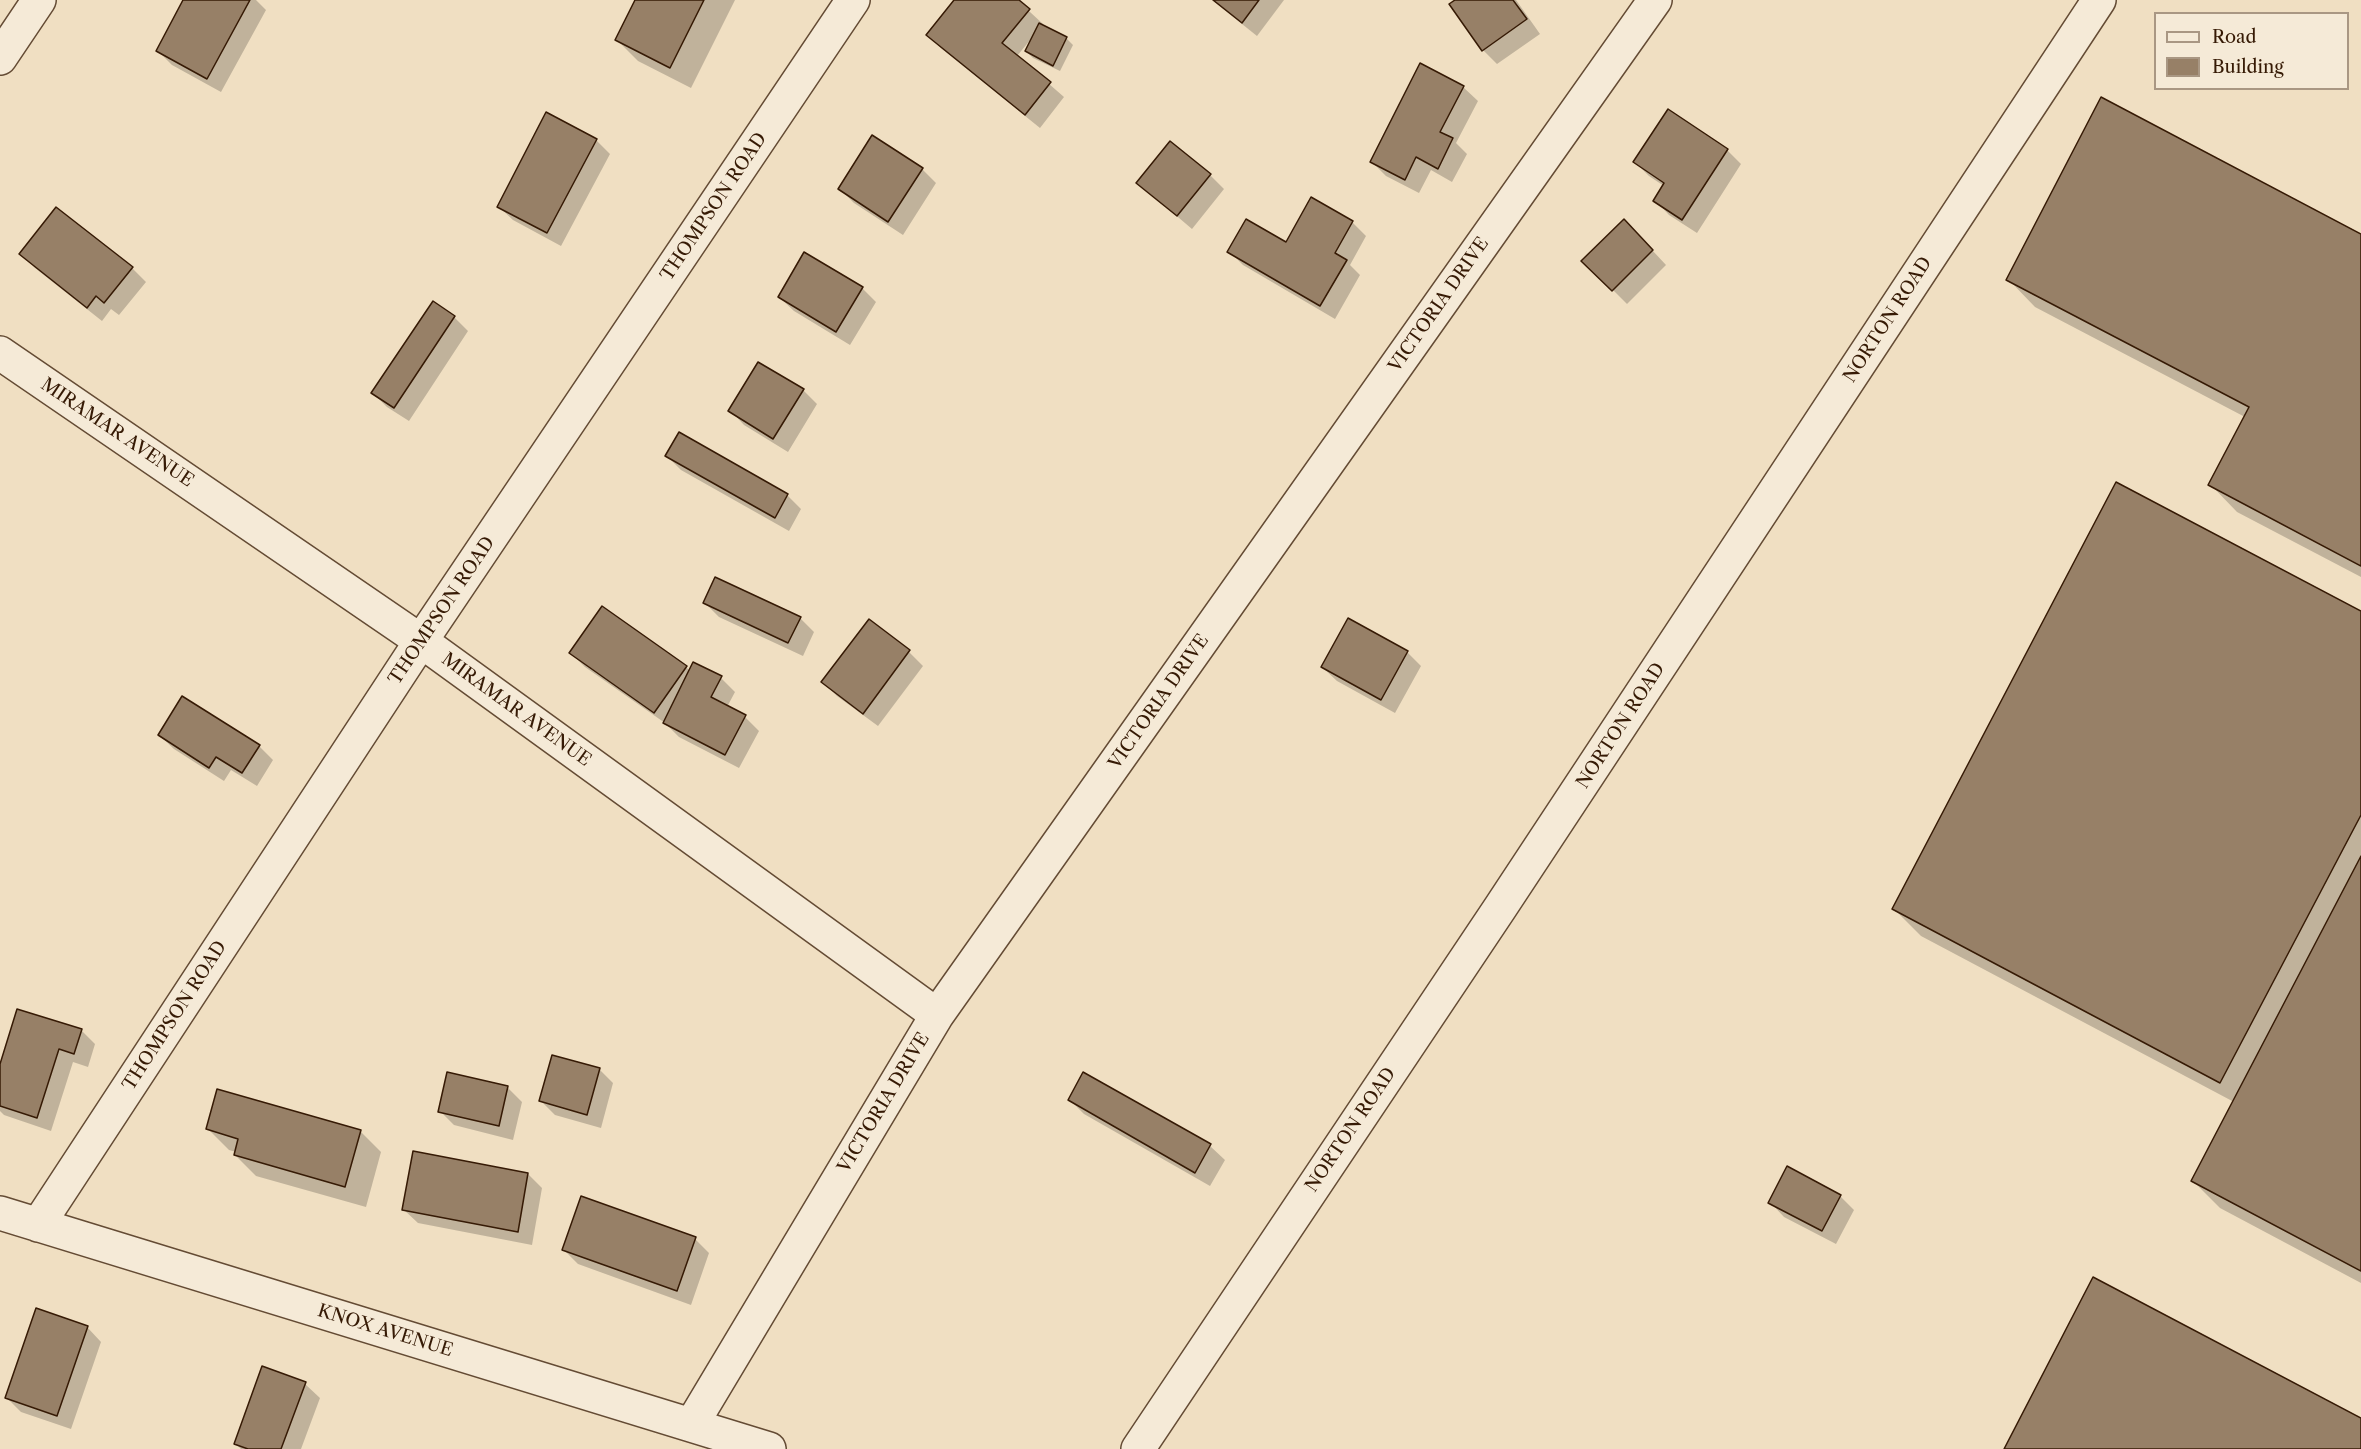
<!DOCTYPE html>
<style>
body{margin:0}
#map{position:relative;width:2361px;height:1449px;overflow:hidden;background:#f0dfc2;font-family:"Libre Caslon Text",serif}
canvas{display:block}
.legend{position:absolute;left:2154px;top:12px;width:195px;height:78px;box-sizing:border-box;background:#f5ead7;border:2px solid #a99783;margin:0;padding:8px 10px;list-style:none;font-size:18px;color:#361a05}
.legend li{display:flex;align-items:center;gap:12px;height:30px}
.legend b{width:30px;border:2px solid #a99783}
</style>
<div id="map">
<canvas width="2361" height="1449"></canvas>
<ul class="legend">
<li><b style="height:8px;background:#f5ead7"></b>Road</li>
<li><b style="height:16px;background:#978067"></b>Building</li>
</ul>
</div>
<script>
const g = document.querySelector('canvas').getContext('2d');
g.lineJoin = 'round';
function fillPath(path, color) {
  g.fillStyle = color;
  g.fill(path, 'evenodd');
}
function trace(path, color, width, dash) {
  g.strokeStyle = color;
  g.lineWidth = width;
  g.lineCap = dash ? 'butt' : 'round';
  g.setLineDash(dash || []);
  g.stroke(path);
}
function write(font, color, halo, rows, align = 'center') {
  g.font = font + ' "Libre Caslon Text",serif';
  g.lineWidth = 4.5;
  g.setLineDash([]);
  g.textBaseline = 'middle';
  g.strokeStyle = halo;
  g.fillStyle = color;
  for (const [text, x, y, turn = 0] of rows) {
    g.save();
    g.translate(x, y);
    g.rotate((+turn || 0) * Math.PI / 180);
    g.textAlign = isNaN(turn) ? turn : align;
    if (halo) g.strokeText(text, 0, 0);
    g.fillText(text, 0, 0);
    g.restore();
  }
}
const shadow = new Path2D(`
 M 185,0 L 256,0 L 266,10 L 221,92 L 172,65 L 158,51 Z
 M 637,0 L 735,0 L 691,88 L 638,61 L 617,40 Z
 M 956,0 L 1017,0 L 1043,24 L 1041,26 L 1066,38 L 1073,45 L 1060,71 L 1033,58 L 1026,51 L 1031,39 L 1017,56 L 1064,97 L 1040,128 L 942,49 L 928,35 Z
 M 1212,0 L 1284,0 L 1257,36 Z
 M 1457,0 L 1516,0 L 1540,34 L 1497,64 L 1483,50 Z
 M 1463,87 L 1478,101 L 1456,143 L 1467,154 L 1452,182 L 1431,170 L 1419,193 L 1386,176 L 1372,162 Z
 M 596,140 L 610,154 L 561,246 L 513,220 L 498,206 Z
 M 1727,150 L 1741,164 L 1697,233 L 1669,215 L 1655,200 L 1664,186 L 1649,176 L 1635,162 Z
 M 922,169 L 936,183 L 903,235 L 854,203 L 840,189 Z
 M 1210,175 L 1224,189 L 1192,229 L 1138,183 Z
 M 1352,222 L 1366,236 L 1350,265 L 1360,275 L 1335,319 L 1243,265 L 1229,251 L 1286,244 Z
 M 1638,235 L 1666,265 L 1627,304 L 1584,261 Z
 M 2361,236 L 2361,577 L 2237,512 L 2210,484 L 2245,417 L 2035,307 L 2008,279 Z
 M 21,254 L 132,268 L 146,282 L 119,315 L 111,309 L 102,321 L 35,268 Z
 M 862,288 L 876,302 L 850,345 L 794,311 L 779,297 Z
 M 454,317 L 468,331 L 409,421 L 387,407 L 373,393 Z
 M 803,390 L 817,404 L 788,452 L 744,425 L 730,410 Z
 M 667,456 L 787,495 L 801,509 L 789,531 L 681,470 Z
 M 705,603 L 800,618 L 814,632 L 803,656 L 719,617 Z
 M 2361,613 L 2361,1283 L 2220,1208 L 2193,1181 L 2234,1102 L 1921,936 L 1894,909 Z
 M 869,621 L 909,652 L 923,666 L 878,726 L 837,696 L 823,682 Z
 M 1407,652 L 1421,666 L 1395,713 L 1337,681 L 1322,667 Z
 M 571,653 L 686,667 L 690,671 L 694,664 L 721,678 L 735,692 L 727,707 L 745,717 L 759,731 L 739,768 L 679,737 L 665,723 L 585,667 Z
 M 159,735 L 259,746 L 273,760 L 257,786 L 231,770 L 224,781 L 174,749 Z
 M 81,1030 L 95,1044 L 88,1067 L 73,1062 L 51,1131 L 4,1115 L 0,1111 L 0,1069 Z
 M 599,1069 L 613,1083 L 601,1128 L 555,1115 L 541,1101 Z
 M 448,1074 L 508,1088 L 522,1102 L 513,1140 L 454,1125 L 440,1111 Z
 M 1084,1074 L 1210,1146 L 1225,1160 L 1210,1186 L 1084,1114 L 1070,1100 Z
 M 208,1129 L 360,1131 L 381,1152 L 366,1207 L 256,1176 L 235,1155 L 236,1152 L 229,1150 Z
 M 528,1174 L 542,1188 L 532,1245 L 418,1223 L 403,1209 Z
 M 1840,1196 L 1854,1210 L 1836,1244 L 1784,1217 L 1770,1202 Z
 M 695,1239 L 709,1253 L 691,1305 L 578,1264 L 564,1250 Z
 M 87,1327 L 101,1342 L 71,1429 L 21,1412 L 7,1398 Z
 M 263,1368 L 305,1384 L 320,1398 L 301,1449 L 241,1449 L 235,1443 Z`);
const building = new Path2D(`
 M 183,0 L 250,0 L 207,79 L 156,51 Z
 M 635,0 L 704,0 L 670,68 L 615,40 Z
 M 954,0 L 1019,0 L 1030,9 L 1002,43 L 1051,82 L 1025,115 L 926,35 Z
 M 1213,0 L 1259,0 L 1242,23 Z
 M 1455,0 L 1513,0 L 1527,19 L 1482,51 L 1449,4 Z
 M 1039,23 L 1067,37 L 1053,66 L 1025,51 Z
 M 1420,63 L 1464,86 L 1440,132 L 1453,138 L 1438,169 L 1416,157 L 1405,180 L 1370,162 Z
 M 2101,97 L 2361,234 L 2361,566 L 2208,485 L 2249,407 L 2006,280 Z
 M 1668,109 L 1728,149 L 1682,220 L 1653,201 L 1664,183 L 1633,162 Z
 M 546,112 L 597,139 L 547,233 L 497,207 Z
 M 872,135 L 923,168 L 888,222 L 838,189 Z
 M 1170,141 L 1211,174 L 1177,216 L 1136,183 Z
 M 1311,197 L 1353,221 L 1335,253 L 1347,260 L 1320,306 L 1227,252 L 1246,219 L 1286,242 Z
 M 56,207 L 133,267 L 104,303 L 96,296 L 87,308 L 19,254 Z
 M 1624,219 L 1653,250 L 1612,291 L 1581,261 Z
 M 804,252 L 863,287 L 836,332 L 778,297 Z
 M 433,301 L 455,316 L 394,408 L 371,393 Z
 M 758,362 L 804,389 L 773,439 L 728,411 Z
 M 679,432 L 788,494 L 775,518 L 665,456 Z
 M 2116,482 L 2361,611 L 2361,815 L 2220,1083 L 1892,909 Z
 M 715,577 L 801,617 L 788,643 L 703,603 Z
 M 602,606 L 687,666 L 654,713 L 569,653 Z
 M 1348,618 L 1408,651 L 1381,700 L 1321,667 Z
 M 869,619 L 910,650 L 863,714 L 821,682 Z
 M 693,662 L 722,676 L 711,697 L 746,715 L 725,755 L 663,723 Z
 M 182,696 L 260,745 L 242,773 L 216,757 L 209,768 L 158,735 Z
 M 2361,856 L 2361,1271 L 2191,1181 Z
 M 17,1009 L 82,1029 L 74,1054 L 59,1049 L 37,1118 L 0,1106 L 0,1064 Z
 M 552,1055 L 600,1068 L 587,1115 L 539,1101 Z
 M 447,1072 L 508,1086 L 499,1126 L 438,1112 Z
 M 1083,1072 L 1211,1144 L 1195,1173 L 1068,1100 Z
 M 217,1089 L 361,1130 L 345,1187 L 234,1155 L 238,1139 L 206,1129 Z
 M 413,1151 L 528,1173 L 518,1232 L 402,1210 Z
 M 1787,1166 L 1841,1195 L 1822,1231 L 1768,1203 Z
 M 581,1196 L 696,1237 L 677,1291 L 562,1250 Z
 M 2093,1277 L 2361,1418 L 2361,1449 L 2004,1449 Z
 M 36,1308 L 88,1326 L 57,1416 L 5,1398 Z
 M 262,1366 L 306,1382 L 281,1449 L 248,1449 L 234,1444 Z`);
const minor = new Path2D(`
 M 0,58 L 39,0
 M 0,353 L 421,641 L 937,1015
 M 0,1213 L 769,1449
 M 38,1225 L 421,641 L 853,0
 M 692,1424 L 937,1015 L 1655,0
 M 1138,1449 L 1500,908 L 2099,0`);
const streetNames = [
 ["THOMPSON ROAD",714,207,-56],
 ["VICTORIA DRIVE",1439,305,-55],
 ["NORTON ROAD",1888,320,-57],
 ["MIRAMAR AVENUE",117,433,34],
 ["THOMPSON ROAD",442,611,-56],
 ["VICTORIA DRIVE",1159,702,-55],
 ["MIRAMAR AVENUE",516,710,36],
 ["NORTON ROAD",1621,726,-57],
 ["THOMPSON ROAD",175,1016,-57],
 ["VICTORIA DRIVE",884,1103,-59],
 ["NORTON ROAD",1351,1130,-56],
 ["KNOX AVENUE",385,1331,17]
];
fillPath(shadow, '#0003');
fillPath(building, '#978067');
trace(building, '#361a05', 1.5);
trace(minor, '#644b34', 36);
trace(minor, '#f5ead7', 33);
write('18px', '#361a05', '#f5ead7', streetNames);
</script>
